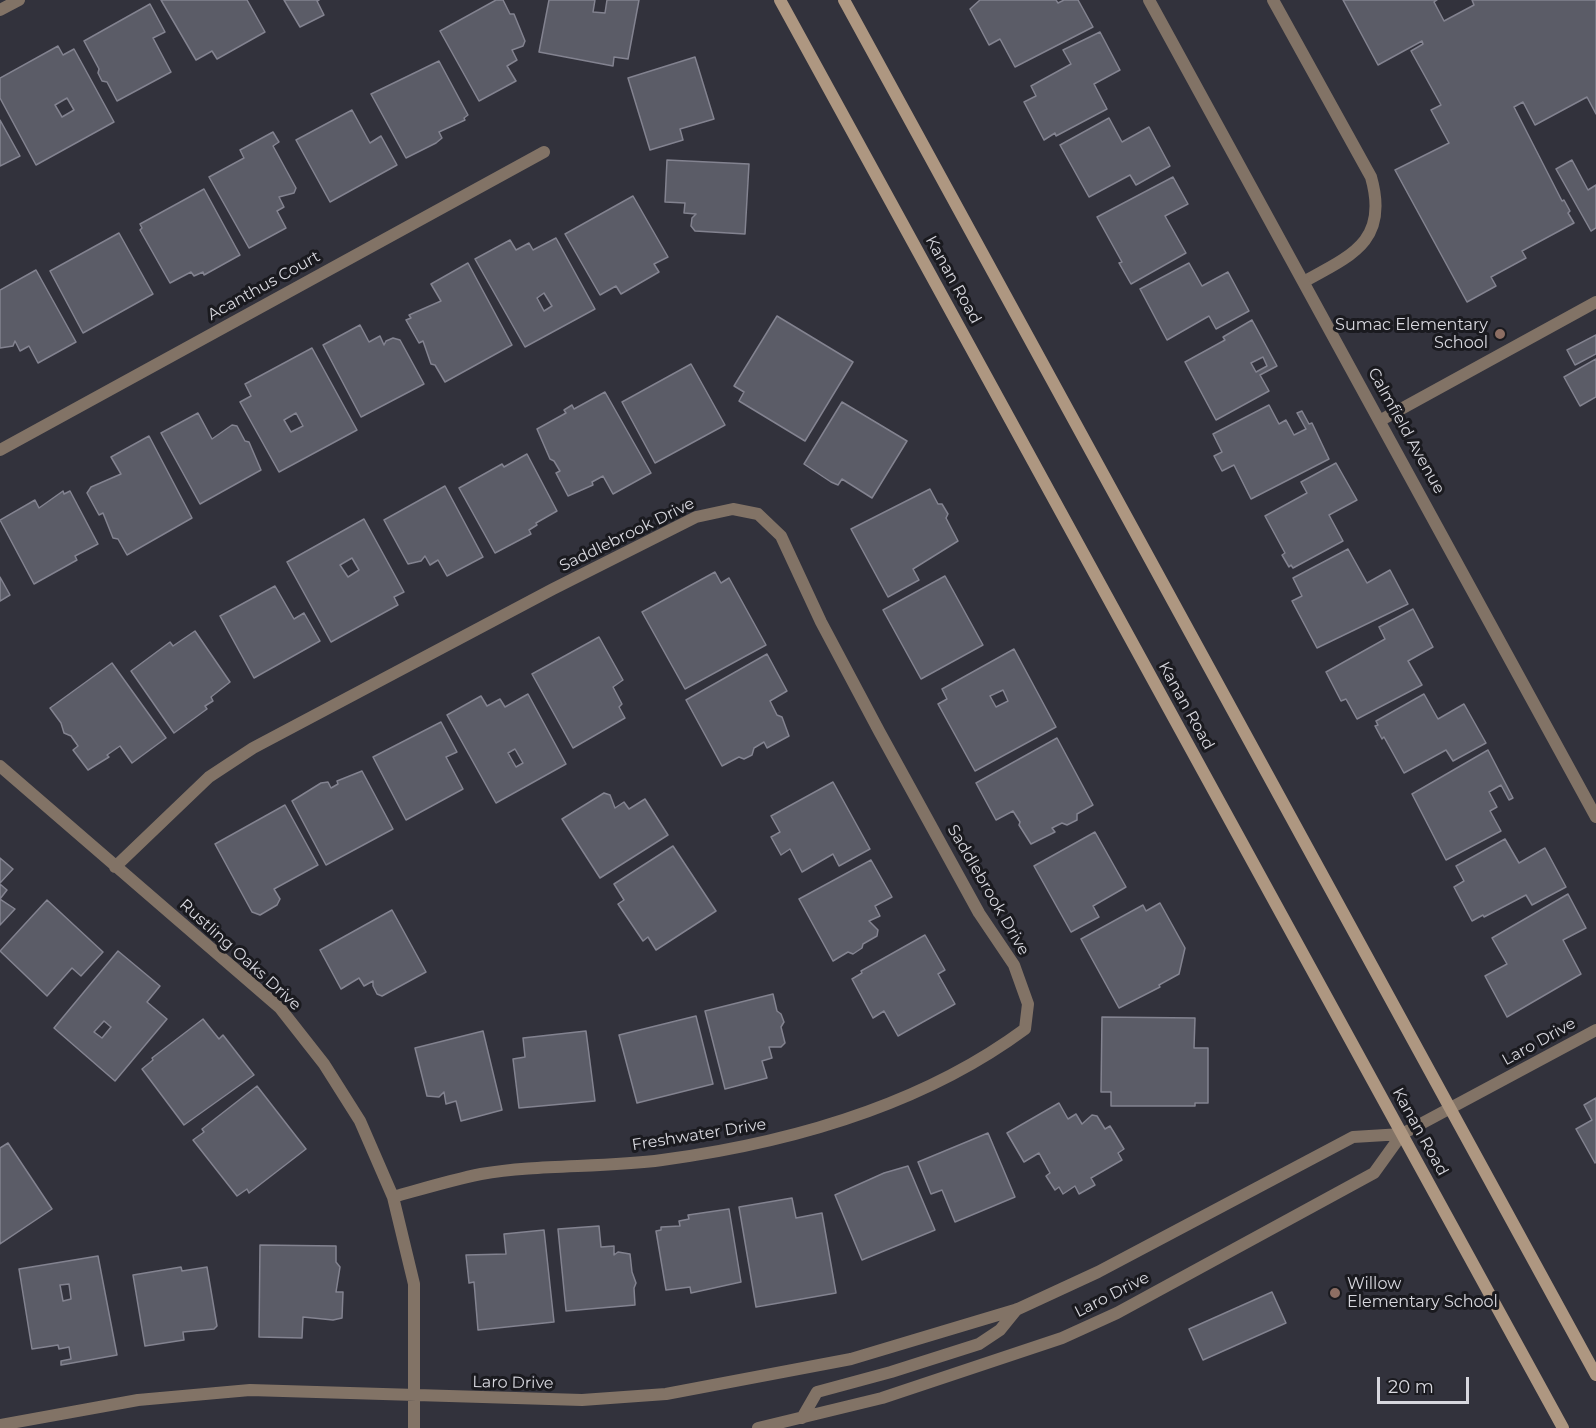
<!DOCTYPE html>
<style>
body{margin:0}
#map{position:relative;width:1596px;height:1428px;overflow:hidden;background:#32323c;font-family:Montserrat,sans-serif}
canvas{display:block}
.scale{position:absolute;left:1377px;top:1377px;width:92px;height:27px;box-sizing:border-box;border:3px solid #d8d8df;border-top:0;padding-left:8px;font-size:18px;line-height:21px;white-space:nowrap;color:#d8d8df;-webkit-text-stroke:4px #1a1a1f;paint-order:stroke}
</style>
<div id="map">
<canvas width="1596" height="1428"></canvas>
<div class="scale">20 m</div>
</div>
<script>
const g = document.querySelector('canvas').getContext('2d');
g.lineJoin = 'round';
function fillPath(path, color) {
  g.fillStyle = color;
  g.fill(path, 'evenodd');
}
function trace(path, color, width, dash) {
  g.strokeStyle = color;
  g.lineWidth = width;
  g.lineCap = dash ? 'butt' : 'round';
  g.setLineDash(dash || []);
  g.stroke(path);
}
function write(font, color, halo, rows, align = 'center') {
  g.font = font + ' Montserrat,sans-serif';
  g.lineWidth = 6;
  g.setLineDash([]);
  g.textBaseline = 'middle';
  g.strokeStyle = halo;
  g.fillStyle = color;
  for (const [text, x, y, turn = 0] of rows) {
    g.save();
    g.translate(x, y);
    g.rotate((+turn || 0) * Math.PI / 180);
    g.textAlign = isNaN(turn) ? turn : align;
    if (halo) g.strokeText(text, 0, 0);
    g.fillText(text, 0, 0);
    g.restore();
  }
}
const building = new Path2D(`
 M 161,0 L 247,0 L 265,32 L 217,59 L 212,51 L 196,60 Z
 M 284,0 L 319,0 L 317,1 L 324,15 L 300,27 Z
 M 496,0 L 503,0 L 510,14 L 514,14 L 525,41 L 523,46 L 512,50 L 517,60 L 507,66 L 516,81 L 479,101 L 440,31 Z
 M 549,0 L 595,0 L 593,12 L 605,13 L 607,0 L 639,0 L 628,59 L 614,57 L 613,66 L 539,52 Z
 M 980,0 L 1056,0 L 1058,3 L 1064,0 L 1078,0 L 1093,27 L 1015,67 L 1000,39 L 989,45 L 970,9 Z
 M 1343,0 L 1437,0 L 1434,2 L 1444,21 L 1474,5 L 1472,0 L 1596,0 L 1596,114 L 1587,97 L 1535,125 L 1523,102 L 1514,107 L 1562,201 L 1564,200 L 1570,211 L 1568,213 L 1574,223 L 1522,251 L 1526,258 L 1491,277 L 1496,286 L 1467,302 L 1395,170 L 1449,143 L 1431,110 L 1441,105 L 1411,51 L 1423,44 L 1422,41 L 1378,65 Z
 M 150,4 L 165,32 L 153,38 L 171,72 L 117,101 L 107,82 L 102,81 L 98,73 L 99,69 L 84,41 Z
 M 1100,32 L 1120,70 L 1094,84 L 1107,109 L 1056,136 L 1055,133 L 1044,140 L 1024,102 L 1036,96 L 1031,86 L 1071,64 L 1063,50 Z
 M 58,46 L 63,55 L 74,49 L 114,122 L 36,165 L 0,98 L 0,78 ZM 67,98 L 74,110 L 62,117 L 55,105 Z
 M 695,57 L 714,119 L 680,129 L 683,140 L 650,150 L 628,78 Z
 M 439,61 L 468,115 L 464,118 L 465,120 L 439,132 L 442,138 L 436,143 L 406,158 L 371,94 Z
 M 352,110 L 370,143 L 381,136 L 397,165 L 330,202 L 296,140 Z
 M 1109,118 L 1122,142 L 1149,127 L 1170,166 L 1136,185 L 1130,175 L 1089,197 L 1060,145 Z
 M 0,120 L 20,156 L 0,166 Z
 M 273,132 L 279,142 L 273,146 L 296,188 L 294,193 L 279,197 L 284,207 L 277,211 L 286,228 L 249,248 L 209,177 L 244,158 L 240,150 Z
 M 667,160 L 749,164 L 745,234 L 695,231 L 691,226 L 692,218 L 696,214 L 684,213 L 685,203 L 665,202 Z
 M 1572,160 L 1588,190 L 1596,185 L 1596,228 L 1591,231 L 1556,169 Z
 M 1173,177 L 1188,204 L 1165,216 L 1186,253 L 1131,284 L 1119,263 L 1122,262 L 1097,217 Z
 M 204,189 L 240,255 L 204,275 L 203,272 L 194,276 L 191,272 L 170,283 L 140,230 L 142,228 L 140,224 Z
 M 633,196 L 668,257 L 654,264 L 659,272 L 621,294 L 616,286 L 600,295 L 565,234 Z
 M 119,233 L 153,294 L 83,333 L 50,271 Z
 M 556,238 L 595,309 L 525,347 L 475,259 L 510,240 L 516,250 L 529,243 L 533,250 ZM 544,293 L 552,306 L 544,311 L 537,298 Z
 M 468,263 L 512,345 L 445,382 L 435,365 L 431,364 L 423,341 L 419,343 L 406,320 L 411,318 L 409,315 L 441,301 L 431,284 Z
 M 1189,263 L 1202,286 L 1228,272 L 1249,311 L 1216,329 L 1209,316 L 1167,340 L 1140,289 Z
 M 36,270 L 76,342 L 38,363 L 29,346 L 20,351 L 15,341 L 13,346 L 0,348 L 0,290 Z
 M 777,316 L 853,362 L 805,441 L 739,401 L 744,392 L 734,386 Z
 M 1252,320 L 1277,366 L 1260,375 L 1269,391 L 1216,420 L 1185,362 L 1225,340 L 1223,337 ZM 1263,357 L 1267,366 L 1256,372 L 1251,363 Z
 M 360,325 L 369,342 L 380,336 L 384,345 L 386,341 L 393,338 L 400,340 L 424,384 L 361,417 L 323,345 Z
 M 1596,335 L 1596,354 L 1575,365 L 1567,350 Z
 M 312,348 L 357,430 L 279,472 L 240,402 L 251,396 L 245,384 ZM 296,413 L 303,426 L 291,432 L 284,420 Z
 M 1596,359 L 1596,397 L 1580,406 L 1564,377 Z
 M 691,364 L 725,425 L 655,463 L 622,402 Z
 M 605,392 L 651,473 L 613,494 L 603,476 L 592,482 L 593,485 L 568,496 L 556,473 L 560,471 L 554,461 L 550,459 L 537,429 L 566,413 L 564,410 L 572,405 L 574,409 Z
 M 842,402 L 907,441 L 872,498 L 842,479 L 838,485 L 831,482 L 804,464 Z
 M 1269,405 L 1279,424 L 1286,420 L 1294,435 L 1306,429 L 1297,413 L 1302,411 L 1309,424 L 1312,423 L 1329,459 L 1251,499 L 1234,465 L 1222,471 L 1214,456 L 1222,452 L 1213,434 Z
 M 198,413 L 212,439 L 232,425 L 237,426 L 245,441 L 249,442 L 261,470 L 200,504 L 161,433 Z
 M 149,436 L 192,518 L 127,555 L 118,539 L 113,538 L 103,513 L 99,515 L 87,493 L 91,487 L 121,474 L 111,457 Z
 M 527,454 L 557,511 L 536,523 L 537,525 L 529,530 L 531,534 L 495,553 L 459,488 L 502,464 L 504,467 Z
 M 1336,463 L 1357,500 L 1329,515 L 1343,541 L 1293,568 L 1291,565 L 1289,567 L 1282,555 L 1285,553 L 1265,516 L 1307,493 L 1301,482 Z
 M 445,486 L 483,557 L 447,576 L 438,560 L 430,565 L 425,556 L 421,561 L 408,564 L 384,520 Z
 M 930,489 L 938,504 L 942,504 L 948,514 L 946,518 L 958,541 L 913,569 L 919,580 L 888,597 L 851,529 Z
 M 63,491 L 64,494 L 70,491 L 98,544 L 75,556 L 77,560 L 34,584 L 0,520 L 35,500 L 39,508 Z
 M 364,519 L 404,592 L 394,597 L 398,605 L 331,642 L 287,562 ZM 352,558 L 359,570 L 348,577 L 340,565 Z
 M 1348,549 L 1367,583 L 1390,570 L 1408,604 L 1317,648 L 1292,601 L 1302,596 L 1293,578 Z
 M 715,572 L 721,583 L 729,578 L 766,645 L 685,689 L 642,612 Z
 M 945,576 L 983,645 L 921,679 L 883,610 Z
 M 0,577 L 10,595 L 0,601 Z
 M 275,586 L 294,619 L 304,613 L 320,641 L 254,678 L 220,616 Z
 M 1413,609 L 1433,647 L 1408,661 L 1422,685 L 1357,719 L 1346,699 L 1341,701 L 1326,672 L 1385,639 L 1379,627 Z
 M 195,631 L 230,682 L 211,697 L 213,701 L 205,706 L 207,709 L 174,733 L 131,671 L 170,642 L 173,646 Z
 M 599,637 L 623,680 L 613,687 L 622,704 L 619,707 L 625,718 L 573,748 L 532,674 Z
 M 1014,649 L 1056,727 L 975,771 L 938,704 L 947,699 L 942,689 ZM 1003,690 L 1008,701 L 996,707 L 990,696 Z
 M 767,654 L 787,691 L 770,701 L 777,715 L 782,717 L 789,736 L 767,748 L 764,742 L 754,748 L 752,755 L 744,759 L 739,757 L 722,766 L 686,700 Z
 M 112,663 L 166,738 L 132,763 L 120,746 L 107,755 L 109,757 L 88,770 L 73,750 L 78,746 L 71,736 L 64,733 L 61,723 L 50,708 Z
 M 528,694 L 566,764 L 496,803 L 447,715 L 481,696 L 487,706 L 500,699 L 505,707 ZM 515,749 L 523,763 L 516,767 L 508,753 Z
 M 1424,694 L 1438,719 L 1464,704 L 1486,743 L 1453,761 L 1446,750 L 1404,773 L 1384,737 L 1382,739 L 1375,726 L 1378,725 L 1376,721 Z
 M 441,722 L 457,752 L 446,757 L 463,789 L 406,820 L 373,757 Z
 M 1057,738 L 1093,805 L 1077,814 L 1077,820 L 1067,825 L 1062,823 L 1052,828 L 1055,832 L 1031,844 L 1019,825 L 1020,822 L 1013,811 L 996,820 L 976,783 Z
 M 1488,750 L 1513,798 L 1509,800 L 1501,785 L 1489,792 L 1497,807 L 1490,811 L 1501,831 L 1446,860 L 1412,794 Z
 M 362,771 L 393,829 L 326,865 L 292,801 L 321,783 L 328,782 L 331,788 L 338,784 L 337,781 Z
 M 833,782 L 870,849 L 839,866 L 833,854 L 802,872 L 790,849 L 781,855 L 771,837 L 780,832 L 771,816 Z
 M 604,793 L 610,795 L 615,808 L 624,802 L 629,809 L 645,799 L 668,835 L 600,878 L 562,819 Z
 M 285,805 L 318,865 L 274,889 L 280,899 L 277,905 L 260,915 L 252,912 L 215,844 Z
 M 1095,832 L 1126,887 L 1093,906 L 1099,917 L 1071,932 L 1034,866 Z
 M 1505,839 L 1519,863 L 1545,848 L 1566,887 L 1532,905 L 1526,895 L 1484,917 L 1483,915 L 1472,921 L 1454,887 L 1464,881 L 1456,866 Z
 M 673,846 L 716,911 L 656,950 L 648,937 L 643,941 L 618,904 L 624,900 L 614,884 Z
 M 0,858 L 13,869 L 0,883 Z
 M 871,860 L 892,897 L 875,906 L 880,916 L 869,921 L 878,930 L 877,936 L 863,944 L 862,948 L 853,954 L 848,952 L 833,961 L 799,899 Z
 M 0,884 L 7,890 L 0,899 L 15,909 L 0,925 Z
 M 1568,894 L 1586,928 L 1563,940 L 1581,974 L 1507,1017 L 1485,976 L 1507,964 L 1492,938 Z
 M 47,900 L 103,952 L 81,976 L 72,968 L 47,996 L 0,951 Z
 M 1160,903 L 1185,948 L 1179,974 L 1159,985 L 1160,987 L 1119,1008 L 1081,939 L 1143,905 L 1146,911 Z
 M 392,910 L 426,972 L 382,996 L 377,994 L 373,986 L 373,981 L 364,986 L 359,978 L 341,989 L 320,950 Z
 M 925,935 L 945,970 L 938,974 L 955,1004 L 898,1036 L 884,1011 L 873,1018 L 852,979 L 862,973 L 861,971 Z
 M 118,951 L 160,986 L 147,1002 L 167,1019 L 115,1081 L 54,1028 ZM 104,1021 L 111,1027 L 102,1038 L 94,1032 Z
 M 773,994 L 777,1011 L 781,1014 L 784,1022 L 781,1027 L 785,1043 L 781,1047 L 769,1047 L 772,1058 L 762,1061 L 767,1078 L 725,1089 L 705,1011 Z
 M 696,1016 L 713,1084 L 637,1103 L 619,1035 Z
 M 1102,1017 L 1195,1018 L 1194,1048 L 1208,1048 L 1208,1103 L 1195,1103 L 1195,1106 L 1111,1106 L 1111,1092 L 1101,1092 Z
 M 203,1019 L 219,1039 L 223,1035 L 254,1075 L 184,1125 L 142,1069 L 153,1060 L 152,1058 Z
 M 483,1031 L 502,1110 L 461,1121 L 456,1101 L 446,1104 L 444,1092 L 439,1097 L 427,1096 L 415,1048 Z
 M 586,1031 L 595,1101 L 519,1108 L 513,1059 L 525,1057 L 523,1038 Z
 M 257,1086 L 306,1149 L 249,1193 L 247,1189 L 237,1196 L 193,1140 L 204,1132 L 202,1129 Z
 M 1596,1098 L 1596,1162 L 1595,1163 L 1576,1129 L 1592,1120 L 1584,1105 Z
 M 1059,1103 L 1068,1119 L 1076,1114 L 1082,1124 L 1092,1115 L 1097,1116 L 1105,1129 L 1110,1126 L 1124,1149 L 1118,1153 L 1122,1160 L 1091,1178 L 1095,1185 L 1079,1194 L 1075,1186 L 1063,1194 L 1059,1187 L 1055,1190 L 1046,1176 L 1050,1173 L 1039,1153 L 1024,1162 L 1007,1133 Z
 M 988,1133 L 1015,1197 L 955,1222 L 942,1190 L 931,1194 L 918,1162 Z
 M 8,1143 L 52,1209 L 0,1244 L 0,1148 Z
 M 908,1166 L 935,1230 L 862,1260 L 835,1195 L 884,1173 Z
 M 792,1198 L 796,1218 L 822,1213 L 836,1293 L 756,1307 L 739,1207 Z
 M 729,1209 L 741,1282 L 691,1293 L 690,1287 L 666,1290 L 656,1231 L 661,1230 L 661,1227 L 680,1226 L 679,1221 L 689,1219 L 688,1215 Z
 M 599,1226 L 601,1247 L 614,1246 L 614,1255 L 618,1252 L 630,1254 L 632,1272 L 636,1283 L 634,1288 L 635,1305 L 566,1311 L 558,1229 Z
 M 544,1230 L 554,1322 L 478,1330 L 474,1282 L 469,1283 L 466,1255 L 506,1254 L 504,1234 Z
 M 260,1245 L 336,1246 L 336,1262 L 340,1267 L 336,1292 L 343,1292 L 342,1318 L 333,1320 L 303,1317 L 302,1338 L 259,1337 Z
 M 98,1256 L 117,1355 L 61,1365 L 61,1361 L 71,1359 L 69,1347 L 59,1349 L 58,1345 L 32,1349 L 19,1269 ZM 69,1284 L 71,1299 L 63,1301 L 60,1285 Z
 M 181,1267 L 182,1271 L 207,1267 L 217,1326 L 214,1329 L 183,1332 L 184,1340 L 145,1346 L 133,1275 Z
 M 1272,1292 L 1286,1323 L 1203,1360 L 1189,1329 Z`);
const lane = new Path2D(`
 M 1273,0 L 1371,177 C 1389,240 1353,255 1305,281
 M 1381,420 L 1596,302`);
const street = new Path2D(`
 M 1149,0 L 1596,817
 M 0,10 L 19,0
 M 0,450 L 544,152
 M 0,766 L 280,1008 L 324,1064 L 360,1121 L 393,1197 L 414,1284 L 414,1428
 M 115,867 L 209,777 L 253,748 L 553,589 L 696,517 L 733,509 L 758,514 L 781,536 L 821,622 L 879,731 L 979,913 L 1014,965 L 1028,1004 L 1025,1029 C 921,1106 788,1143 662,1160 C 603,1168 537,1164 481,1174 C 451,1180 422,1189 393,1197
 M 802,1418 L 817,1392 L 891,1372 L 979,1344 L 1000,1330 L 1017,1309
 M 0,1425 L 138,1400 L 250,1390 L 582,1400 L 666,1394 L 851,1359 L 1018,1309 L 1098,1272 L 1353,1137 L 1402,1134 L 1596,1030
 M 758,1428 L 882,1398 L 1062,1338 L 1117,1313 L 1374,1173 L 1402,1134`);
const secondary = new Path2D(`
 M 780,0 L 1563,1428
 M 844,0 L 1596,1375`);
const markers = [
 [1500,334,6,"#8d6e63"],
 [1335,1293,6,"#8d6e63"]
];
const streetNames = [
 ["Kanan Road",953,280,61],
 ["Acanthus Court",264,286,-29],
 ["Calmfield Avenue",1406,431,61],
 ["Saddlebrook Drive",627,535,-26],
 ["Kanan Road",1186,706,61],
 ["Saddlebrook Drive",988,890,60],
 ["Rustling Oaks Drive",240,955,42],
 ["Laro Drive",1539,1042,-29],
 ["Kanan Road",1420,1132,61],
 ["Freshwater Drive",699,1135,-9],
 ["Laro Drive",1112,1295,-27],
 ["Laro Drive",513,1383,1]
];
const poiNames = [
 ["Sumac Elementary",1488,325],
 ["School",1488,343],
 ["Willow",1347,1284,"left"],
 ["Elementary School",1347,1302,"left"]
];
fillPath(building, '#5b5c67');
trace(building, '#838390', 1.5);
trace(lane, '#827366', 12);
trace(street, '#827366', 12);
trace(secondary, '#ae9781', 12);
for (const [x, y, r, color] of markers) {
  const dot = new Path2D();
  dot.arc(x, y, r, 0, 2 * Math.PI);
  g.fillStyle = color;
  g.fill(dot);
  trace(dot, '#1a1a1f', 2);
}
write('16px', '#d8d8df', '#1a1a1f', streetNames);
write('16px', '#d8d8df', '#1a1a1f', poiNames, 'right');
</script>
